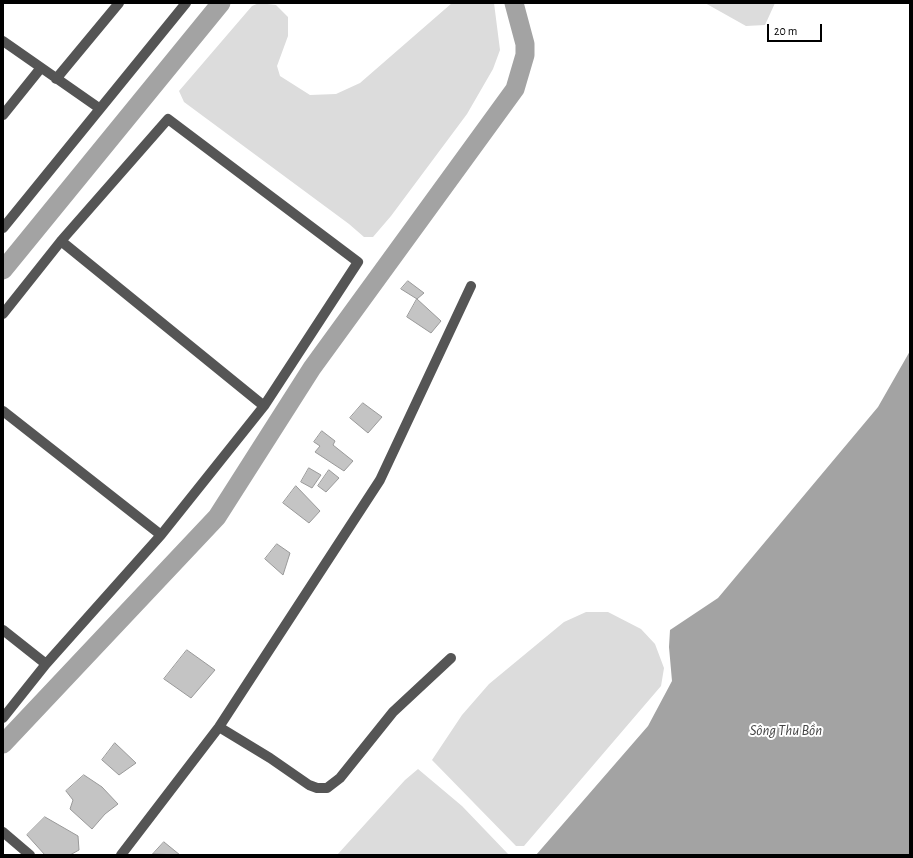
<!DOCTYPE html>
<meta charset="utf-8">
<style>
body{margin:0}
#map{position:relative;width:913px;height:858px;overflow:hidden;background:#fff;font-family:"Alegreya Sans",sans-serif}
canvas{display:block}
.frame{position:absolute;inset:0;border:4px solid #000;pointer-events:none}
.scale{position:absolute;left:767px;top:24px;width:55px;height:18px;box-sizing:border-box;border:2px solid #000;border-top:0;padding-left:5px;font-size:12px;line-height:14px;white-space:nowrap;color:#000;-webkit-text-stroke:3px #fff;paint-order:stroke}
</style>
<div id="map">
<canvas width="913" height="858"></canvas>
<div class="frame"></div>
<div class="scale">20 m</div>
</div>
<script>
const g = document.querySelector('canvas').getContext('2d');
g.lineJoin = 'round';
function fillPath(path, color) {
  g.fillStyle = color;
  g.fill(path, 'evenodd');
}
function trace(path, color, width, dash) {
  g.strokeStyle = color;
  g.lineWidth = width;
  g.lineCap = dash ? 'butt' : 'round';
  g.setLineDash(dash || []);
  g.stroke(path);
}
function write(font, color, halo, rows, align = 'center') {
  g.font = font + ' "Alegreya Sans",sans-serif';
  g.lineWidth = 4;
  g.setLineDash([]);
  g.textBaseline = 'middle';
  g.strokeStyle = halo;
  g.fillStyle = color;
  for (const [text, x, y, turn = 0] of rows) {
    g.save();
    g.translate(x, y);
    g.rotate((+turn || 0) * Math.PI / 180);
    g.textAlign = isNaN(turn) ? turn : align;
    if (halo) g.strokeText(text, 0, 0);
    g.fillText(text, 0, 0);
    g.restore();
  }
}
const green = new Path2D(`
 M 259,3 L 276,5 L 288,17 L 288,36 L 277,66 L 280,76 L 310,95 L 336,94 L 360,83 L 452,3 L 494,3 L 500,50 L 493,69 L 467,114 L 391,216 L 373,237 L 364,237 L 349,224 L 184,102 L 179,91 L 252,6 Z
 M 705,3 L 775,3 L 765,25 L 746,26 Z
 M 586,612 L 608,612 L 641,629 L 655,644 L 664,668 L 661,686 L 524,846 L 516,846 L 432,760 L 462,715 L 489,684 L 564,622 Z
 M 418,769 L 462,806 L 509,855 L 337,855 L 405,780 Z`);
const water = new Path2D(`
 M 910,351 L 910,855 L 536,855 L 648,726 L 672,681 L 669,647 L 670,630 L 718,598 L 878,407 Z`);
const canal = new Path2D(`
 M 3,270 L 221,3
 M 3,744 L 217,517 L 312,368 L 515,89 L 525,55 L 525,44 L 514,3`);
const building = new Path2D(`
 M 408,281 L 424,293 L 417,299 L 401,289 Z
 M 417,299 L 441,321 L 431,333 L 407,317 Z
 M 363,403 L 382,417 L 368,433 L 350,418 Z
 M 322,431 L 335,441 L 333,445 L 353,461 L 344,471 L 315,452 L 320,446 L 314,442 Z
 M 309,468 L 321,475 L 312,488 L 301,482 Z
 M 329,470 L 339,478 L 326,492 L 318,486 Z
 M 296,486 L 320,511 L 309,523 L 283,503 Z
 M 277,544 L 290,553 L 283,575 L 265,559 Z
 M 187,650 L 215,670 L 191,698 L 164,679 Z
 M 115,743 L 136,763 L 119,775 L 102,760 Z
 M 84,775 L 102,787 L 118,804 L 105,814 L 92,829 L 70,809 L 73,800 L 66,791 Z
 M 45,817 L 78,836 L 79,850 L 70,855 L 45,855 L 27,835 Z
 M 164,842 L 180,855 L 153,854 Z`);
const minor = new Path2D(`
 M 3,41 L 99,108
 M 56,79 L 119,3
 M 3,115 L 40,69
 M 3,228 L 186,3
 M 3,314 L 61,241 L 168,119 L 358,262 L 264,406 L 61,241
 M 3,411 L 161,535
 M 3,630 L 46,664
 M 3,718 L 46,664 L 161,535 L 264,406
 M 219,727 L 270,758 L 309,785 L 317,788 L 327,788 L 340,778 L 393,712 L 451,658
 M 3,832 L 30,855
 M 121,855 L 219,727 L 380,480 L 471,286`);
const waterNames = [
 ["Sông Thu Bồn",786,730]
];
fillPath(green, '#dcdcdc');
fillPath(water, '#a3a3a3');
trace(canal, '#a3a3a3', 19);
fillPath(building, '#c4c4c4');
trace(building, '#999', 1);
trace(minor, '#555', 10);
write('italic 15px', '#444', '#fff', waterNames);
</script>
